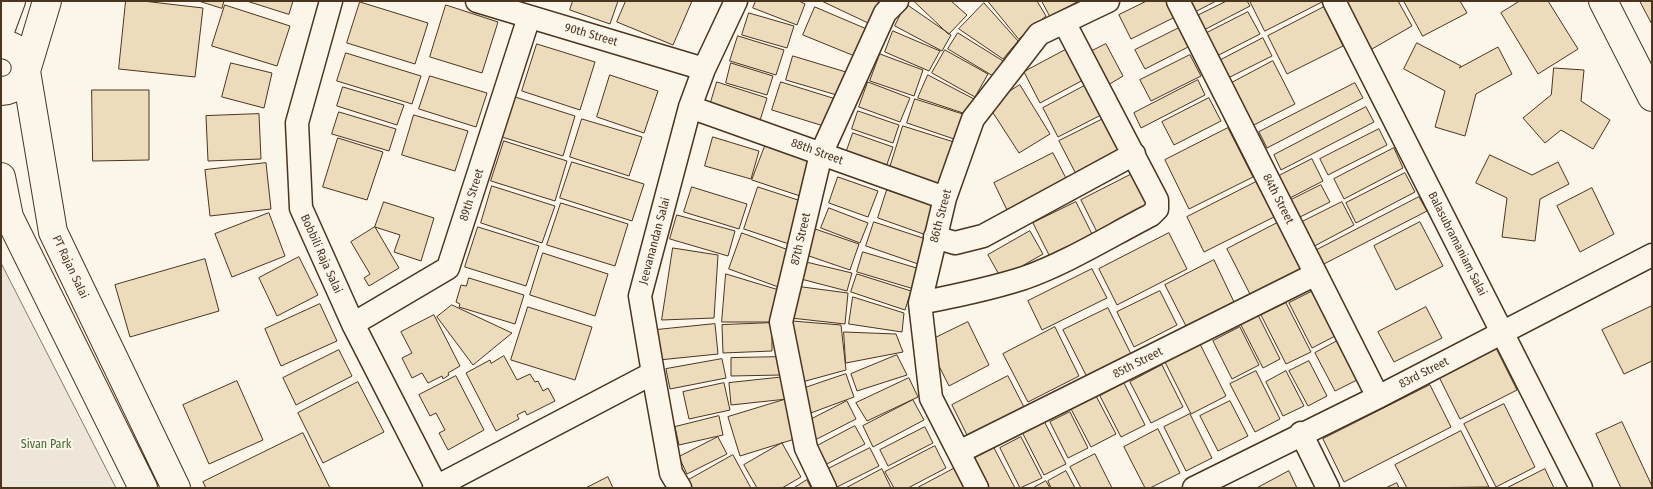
<!DOCTYPE html>
<style>
body{margin:0}
#map{position:relative;width:1653px;height:489px;overflow:hidden;background:#fbf6e9;font-family:"Fira Sans Condensed",sans-serif}
canvas{display:block}
.frame{position:absolute;inset:0;border:2px solid #4a3520;pointer-events:none}
</style>
<div id="map">
<canvas width="1653" height="489"></canvas>
<div class="frame"></div>
</div>
<script>
const g = document.querySelector('canvas').getContext('2d');
g.lineJoin = 'round';
function fillPath(path, color) {
  g.fillStyle = color;
  g.fill(path, 'evenodd');
}
function trace(path, color, width, dash) {
  g.strokeStyle = color;
  g.lineWidth = width;
  g.lineCap = dash ? 'butt' : 'round';
  g.setLineDash(dash || []);
  g.stroke(path);
}
function write(font, color, halo, rows, align = 'center') {
  g.font = font + ' "Fira Sans Condensed",sans-serif';
  g.lineWidth = 4;
  g.setLineDash([]);
  g.textBaseline = 'middle';
  g.strokeStyle = halo;
  g.fillStyle = color;
  for (const [text, x, y, turn = 0] of rows) {
    g.save();
    g.translate(x, y);
    g.rotate((+turn || 0) * Math.PI / 180);
    g.textAlign = isNaN(turn) ? turn : align;
    if (halo) g.strokeText(text, 0, 0);
    g.fillText(text, 0, 0);
    g.restore();
  }
}
const green = new Path2D(`
 M 1,263 L 116,488 L 1,488 Z`);
const building = new Path2D(`
 M 126,1 L 143,1 L 203,8 L 195,77 L 119,69 Z
 M 199,1 L 224,1 L 222,8 Z
 M 247,1 L 293,1 L 289,14 Z
 M 573,1 L 618,1 L 610,24 L 570,10 Z
 M 626,1 L 692,1 L 673,45 L 617,22 Z
 M 756,1 L 799,1 L 805,4 L 797,25 L 753,8 Z
 M 822,1 L 879,1 L 869,23 Z
 M 914,1 L 951,1 L 967,15 L 949,34 Z
 M 988,1 L 1037,1 L 1046,16 L 1019,39 Z
 M 1042,1 L 1079,1 L 1050,16 Z
 M 1147,1 L 1168,1 L 1175,17 L 1131,39 L 1119,15 Z
 M 1190,1 L 1216,1 L 1195,12 Z
 M 1227,1 L 1247,1 L 1250,6 L 1202,31 L 1195,17 Z
 M 1250,1 L 1322,1 L 1322,2 L 1265,31 Z
 M 1345,1 L 1398,1 L 1412,26 L 1372,49 Z
 M 1404,1 L 1460,1 L 1467,13 L 1423,36 Z
 M 1520,1 L 1548,1 L 1578,49 L 1538,74 L 1501,13 Z
 M 1640,1 L 1652,1 L 1652,24 Z
 M 360,2 L 428,23 L 415,64 L 347,43 Z
 M 984,3 L 1018,41 L 1003,59 L 959,29 Z
 M 906,4 L 951,35 L 942,51 L 895,26 Z
 M 225,5 L 290,26 L 277,66 L 212,46 Z
 M 446,5 L 498,22 L 482,73 L 430,57 Z
 M 815,7 L 869,30 L 857,57 L 803,35 Z
 M 1324,7 L 1343,46 L 1287,74 L 1268,36 Z
 M 1248,12 L 1260,34 L 1213,58 L 1201,36 Z
 M 749,13 L 794,26 L 787,48 L 742,35 Z
 M 1181,27 L 1190,46 L 1145,69 L 1135,50 Z
 M 893,31 L 940,51 L 929,71 L 885,52 Z
 M 958,33 L 1003,61 L 993,76 L 948,49 Z
 M 738,36 L 784,50 L 776,75 L 730,61 Z
 M 1263,38 L 1272,56 L 1228,78 L 1219,61 Z
 M 1417,43 L 1461,66 L 1459,68 L 1498,47 L 1512,74 L 1476,94 L 1465,136 L 1435,127 L 1445,91 L 1404,69 Z
 M 537,44 L 595,62 L 580,110 L 522,91 Z
 M 1106,44 L 1123,76 L 1108,85 L 1090,52 Z
 M 1069,48 L 1085,79 L 1040,103 L 1024,72 Z
 M 945,50 L 988,74 L 975,97 L 932,73 Z
 M 346,53 L 421,76 L 412,104 L 337,81 Z
 M 880,54 L 923,70 L 914,96 L 870,81 Z
 M 1190,55 L 1201,76 L 1151,101 L 1140,80 Z
 M 793,56 L 846,72 L 840,96 L 786,80 Z
 M 1273,61 L 1295,104 L 1246,129 L 1224,87 Z
 M 231,63 L 272,73 L 264,108 L 222,97 Z
 M 731,63 L 773,76 L 767,95 L 726,83 Z
 M 1554,68 L 1584,70 L 1581,101 L 1610,120 L 1593,149 L 1561,130 L 1545,143 L 1523,118 L 1551,95 Z
 M 610,75 L 658,91 L 644,133 L 597,117 Z
 M 928,75 L 976,100 L 969,115 L 918,98 Z
 M 430,76 L 487,93 L 476,127 L 419,109 Z
 M 1198,80 L 1205,95 L 1141,128 L 1134,113 Z
 M 717,82 L 767,98 L 758,127 L 708,112 Z
 M 781,82 L 839,100 L 830,128 L 772,110 Z
 M 868,82 L 910,98 L 900,122 L 859,107 Z
 M 1355,83 L 1363,98 L 1267,148 L 1259,132 Z
 M 1088,84 L 1103,114 L 1058,137 L 1043,108 Z
 M 1020,85 L 1050,134 L 1019,153 L 988,105 Z
 M 343,87 L 404,105 L 397,125 L 337,106 Z
 M 92,90 L 149,90 L 149,160 L 93,161 Z
 M 512,96 L 575,116 L 563,156 L 499,136 Z
 M 1209,98 L 1221,121 L 1174,145 L 1162,122 Z
 M 915,99 L 966,115 L 957,140 L 907,123 Z
 M 1366,107 L 1374,122 L 1281,170 L 1274,155 Z
 M 858,111 L 899,125 L 893,143 L 852,129 Z
 M 339,112 L 396,129 L 389,151 L 332,134 Z
 M 259,114 L 261,159 L 208,161 L 206,116 Z
 M 414,115 L 468,131 L 455,171 L 402,155 Z
 M 1105,118 L 1122,151 L 1076,174 L 1059,141 Z
 M 582,119 L 642,137 L 629,176 L 570,157 Z
 M 903,126 L 957,143 L 942,190 L 888,174 Z
 M 1228,128 L 1253,177 L 1189,209 L 1165,160 Z
 M 1379,129 L 1387,145 L 1328,175 L 1320,159 Z
 M 853,133 L 893,147 L 884,173 L 844,159 Z
 M 713,137 L 759,151 L 751,179 L 705,166 Z
 M 338,138 L 383,152 L 367,200 L 323,187 Z
 M 504,141 L 567,161 L 555,201 L 491,181 Z
 M 767,141 L 816,159 L 803,197 L 752,180 Z
 M 1394,148 L 1403,168 L 1344,199 L 1334,179 Z
 M 1053,153 L 1069,184 L 1009,214 L 994,183 Z
 M 1490,155 L 1532,175 L 1558,162 L 1569,184 L 1540,199 L 1535,241 L 1502,237 L 1507,198 L 1476,183 Z
 M 1312,159 L 1323,181 L 1286,200 L 1275,178 Z
 M 572,162 L 644,184 L 632,221 L 560,198 Z
 M 266,163 L 271,209 L 210,216 L 205,170 Z
 M 1405,173 L 1415,192 L 1356,223 L 1346,203 Z
 M 1132,174 L 1148,206 L 1097,232 L 1081,200 Z
 M 838,177 L 878,191 L 868,217 L 829,203 Z
 M 1256,182 L 1274,217 L 1204,252 L 1187,217 Z
 M 1321,185 L 1330,202 L 1296,219 L 1287,202 Z
 M 492,186 L 555,206 L 542,243 L 481,223 Z
 M 692,187 L 747,204 L 739,229 L 684,212 Z
 M 758,187 L 807,203 L 792,245 L 744,229 Z
 M 1592,188 L 1614,234 L 1580,252 L 1557,206 Z
 M 887,190 L 938,207 L 929,236 L 878,218 Z
 M 1419,197 L 1427,211 L 1320,266 L 1313,252 Z
 M 384,202 L 434,218 L 421,261 L 394,252 L 400,235 L 375,227 Z
 M 1076,202 L 1094,238 L 1051,259 L 1033,223 Z
 M 1342,202 L 1354,225 L 1307,250 L 1294,226 Z
 M 561,203 L 628,224 L 615,266 L 547,245 Z
 M 829,208 L 868,223 L 860,243 L 821,228 Z
 M 269,213 L 285,256 L 232,277 L 215,234 Z
 M 677,215 L 735,231 L 728,256 L 670,239 Z
 M 1283,220 L 1307,268 L 1251,296 L 1227,249 Z
 M 874,222 L 929,240 L 921,265 L 866,246 Z
 M 1420,222 L 1443,266 L 1396,290 L 1374,246 Z
 M 375,227 L 399,268 L 369,286 L 364,278 L 370,274 L 351,242 Z
 M 478,227 L 539,246 L 526,286 L 465,267 Z
 M 815,229 L 859,244 L 850,270 L 806,255 Z
 M 1030,231 L 1043,254 L 1001,278 L 988,255 Z
 M 742,233 L 794,252 L 781,288 L 729,269 Z
 M 1169,233 L 1187,269 L 1117,305 L 1099,269 Z
 M 673,248 L 718,255 L 714,318 L 662,320 Z
 M 863,252 L 920,269 L 914,289 L 857,272 Z
 M 543,253 L 608,274 L 595,316 L 530,295 Z
 M 299,257 L 318,295 L 277,316 L 259,278 Z
 M 205,259 L 219,311 L 130,337 L 115,285 Z
 M 1214,260 L 1234,302 L 1186,326 L 1165,285 Z
 M 806,262 L 852,273 L 847,291 L 801,279 Z
 M 1092,269 L 1107,298 L 1042,330 L 1028,301 Z
 M 726,274 L 779,290 L 776,322 L 722,322 Z
 M 857,274 L 911,291 L 905,310 L 851,292 Z
 M 469,278 L 524,295 L 515,324 L 459,307 L 460,304 L 456,302 L 461,285 L 466,286 Z
 M 795,286 L 848,293 L 845,324 L 791,318 Z
 M 1315,290 L 1337,335 L 1312,348 L 1289,303 Z
 M 1160,291 L 1177,325 L 1134,347 L 1117,312 Z
 M 853,297 L 904,313 L 902,332 L 849,324 Z
 M 1286,303 L 1311,352 L 1286,364 L 1261,315 Z
 M 320,304 L 337,341 L 281,366 L 265,329 Z
 M 452,305 L 512,333 L 473,365 L 437,317 Z
 M 1652,306 L 1652,361 L 1624,374 L 1602,330 Z
 M 528,307 L 592,327 L 575,380 L 511,360 Z
 M 1426,307 L 1442,338 L 1394,362 L 1378,332 Z
 M 1108,308 L 1131,354 L 1087,377 L 1063,330 Z
 M 434,315 L 460,366 L 448,373 L 449,375 L 443,379 L 442,376 L 428,383 L 422,373 L 412,378 L 402,358 L 412,353 L 401,332 Z
 M 1258,315 L 1280,359 L 1263,368 L 1241,325 Z
 M 792,321 L 841,325 L 846,370 L 802,382 Z
 M 968,322 L 989,365 L 949,386 L 927,342 Z
 M 772,323 L 772,351 L 723,353 L 722,325 Z
 M 715,324 L 718,354 L 659,360 L 656,330 Z
 M 1055,327 L 1079,376 L 1028,402 L 1003,354 Z
 M 1240,327 L 1259,365 L 1232,379 L 1213,341 Z
 M 844,332 L 896,334 L 903,352 L 846,363 Z
 M 1341,339 L 1361,378 L 1335,391 L 1315,353 Z
 M 1198,340 L 1226,396 L 1191,414 L 1163,358 Z
 M 1496,348 L 1517,390 L 1460,419 L 1439,377 Z
 M 339,350 L 352,376 L 296,405 L 283,378 Z
 M 897,355 L 907,375 L 857,391 L 851,374 Z
 M 504,356 L 517,380 L 530,374 L 535,382 L 538,381 L 543,391 L 548,388 L 555,401 L 527,415 L 525,411 L 517,415 L 519,419 L 496,431 L 466,373 L 490,360 L 491,363 Z
 M 781,357 L 781,375 L 731,376 L 731,358 Z
 M 722,359 L 726,378 L 670,389 L 666,369 Z
 M 1309,361 L 1327,396 L 1308,406 L 1289,371 Z
 M 1162,365 L 1183,407 L 1151,423 L 1130,382 Z
 M 1256,371 L 1280,419 L 1255,432 L 1230,384 Z
 M 1286,371 L 1304,406 L 1283,416 L 1266,382 Z
 M 846,374 L 854,397 L 808,414 L 799,390 Z
 M 456,376 L 484,430 L 448,450 L 439,433 L 445,430 L 436,413 L 430,416 L 419,395 Z
 M 1008,376 L 1024,407 L 967,435 L 952,405 Z
 M 785,377 L 787,399 L 731,405 L 729,383 Z
 M 909,378 L 918,397 L 867,421 L 856,403 Z
 M 237,381 L 263,440 L 209,464 L 183,405 Z
 M 358,382 L 384,432 L 323,463 L 298,413 Z
 M 724,383 L 730,410 L 689,419 L 683,392 Z
 M 1124,383 L 1145,425 L 1121,437 L 1100,396 Z
 M 1430,385 L 1451,427 L 1344,482 L 1323,439 Z
 M 1095,394 L 1116,434 L 1091,447 L 1070,407 Z
 M 787,399 L 798,438 L 740,456 L 728,417 Z
 M 913,400 L 924,420 L 873,447 L 863,426 Z
 M 847,401 L 856,419 L 815,440 L 806,422 Z
 M 1230,401 L 1248,436 L 1218,451 L 1200,416 Z
 M 1504,404 L 1535,467 L 1496,487 L 1464,424 Z
 M 1070,412 L 1088,448 L 1068,458 L 1050,422 Z
 M 1190,414 L 1212,458 L 1186,471 L 1164,427 Z
 M 719,416 L 723,435 L 679,445 L 675,427 Z
 M 1043,419 L 1066,464 L 1044,475 L 1021,430 Z
 M 1622,422 L 1652,486 L 1652,488 L 1621,488 L 1596,434 Z
 M 855,426 L 865,444 L 827,464 L 817,446 Z
 M 925,427 L 933,443 L 888,466 L 880,450 Z
 M 1158,429 L 1180,473 L 1150,488 L 1145,488 L 1124,447 Z
 M 1461,431 L 1489,487 L 1407,488 L 1395,465 Z
 M 303,433 L 330,488 L 206,488 L 203,482 Z
 M 718,437 L 727,454 L 687,474 L 679,457 Z
 M 1021,437 L 1042,478 L 1020,488 L 1000,448 Z
 M 782,443 L 801,477 L 782,488 L 757,488 L 744,465 Z
 M 935,446 L 946,468 L 908,488 L 894,488 L 885,472 Z
 M 870,448 L 879,466 L 835,488 L 826,470 Z
 M 994,448 L 1015,488 L 982,488 L 969,461 Z
 M 1095,454 L 1112,488 L 1081,488 L 1070,467 Z
 M 733,455 L 751,488 L 689,488 L 685,482 Z
 M 957,467 L 967,488 L 917,488 Z
 M 882,469 L 891,488 L 846,488 Z
 M 1545,469 L 1554,488 L 1507,488 Z
 M 1066,471 L 1075,488 L 1051,488 L 1048,481 Z
 M 1289,471 L 1297,488 L 1257,488 Z
 M 608,477 L 613,488 L 586,488 Z
 M 807,480 L 811,488 L 794,488 Z
 M 1046,481 L 1050,488 L 1033,488 Z
 M 1397,483 L 1399,488 L 1386,488 Z`);
const street = new Path2D(`
 M 331,1 L 297,123 L 301,208 L 353,324 L 437,488
 M 477,1 L 704,69
 M 1178,1 L 1378,397
 M 1334,1 L 1581,488
 M 690,107 L 945,198
 M 935,237 L 955,243 L 983,236 L 1134,154
 M 920,303 C 955,296 990,289 1024,278 C 1067,263 1110,236 1151,215 L 1157,209 L 1157,200 L 1064,22
 M 353,324 L 448,268 L 529,17
 M 1301,433 L 1328,488
 M 959,452 L 1316,274
 M 434,488 L 653,373
 M 680,488 L 671,473 L 653,373 L 640,296 L 690,107 L 704,69 L 736,1
 M 825,488 L 806,448 L 781,322 L 821,154 L 885,13 L 897,1
 M 977,488 L 931,398 L 920,303 L 945,198 L 973,119 L 1039,34 L 1108,1
 M 1194,488 L 1378,397 L 1652,255`);
const secondary = new Path2D(`
 M 47,1 L 26,71 L 53,232 L 176,488
 M 1603,1 L 1652,97
 M 1,28 L 11,1
 M 1,44 C 34,47 34,89 1,91
 M 1,177 L 9,217 L 143,488`);
const streetNames = [
 ["90th Street",591,35,16],
 ["88th Street",817,152,20],
 ["89th Street",472,195,-72],
 ["84th Street",1278,199,63],
 ["86th Street",941,216,-75],
 ["87th Street",801,239,-77],
 ["Jeevanandan Salai",655,241,-75],
 ["Balasubramaniam Salai",1457,244,63],
 ["Bobbili Raja Salai",321,254,66],
 ["PT Rajan Salai",70,267,65],
 ["85th Street",1138,363,-27],
 ["83rd Street",1424,373,-27]
];
const parkNames = [
 ["Sivan Park",46,445]
];
fillPath(green, '#ede6d9');
trace(green, '#887966', 1);
fillPath(building, '#ecdcbc');
trace(building, '#4a3520', 1);
trace(street, '#4a3520', 25);
trace(secondary, '#4a3520', 30);
trace(street, '#fbf6e9', 22);
trace(secondary, '#fbf6e9', 28);
write('12px', '#4a3520', '#fbf6e9', streetNames);
write('12px', '#436837', '#fbf6e9', parkNames);
</script>
